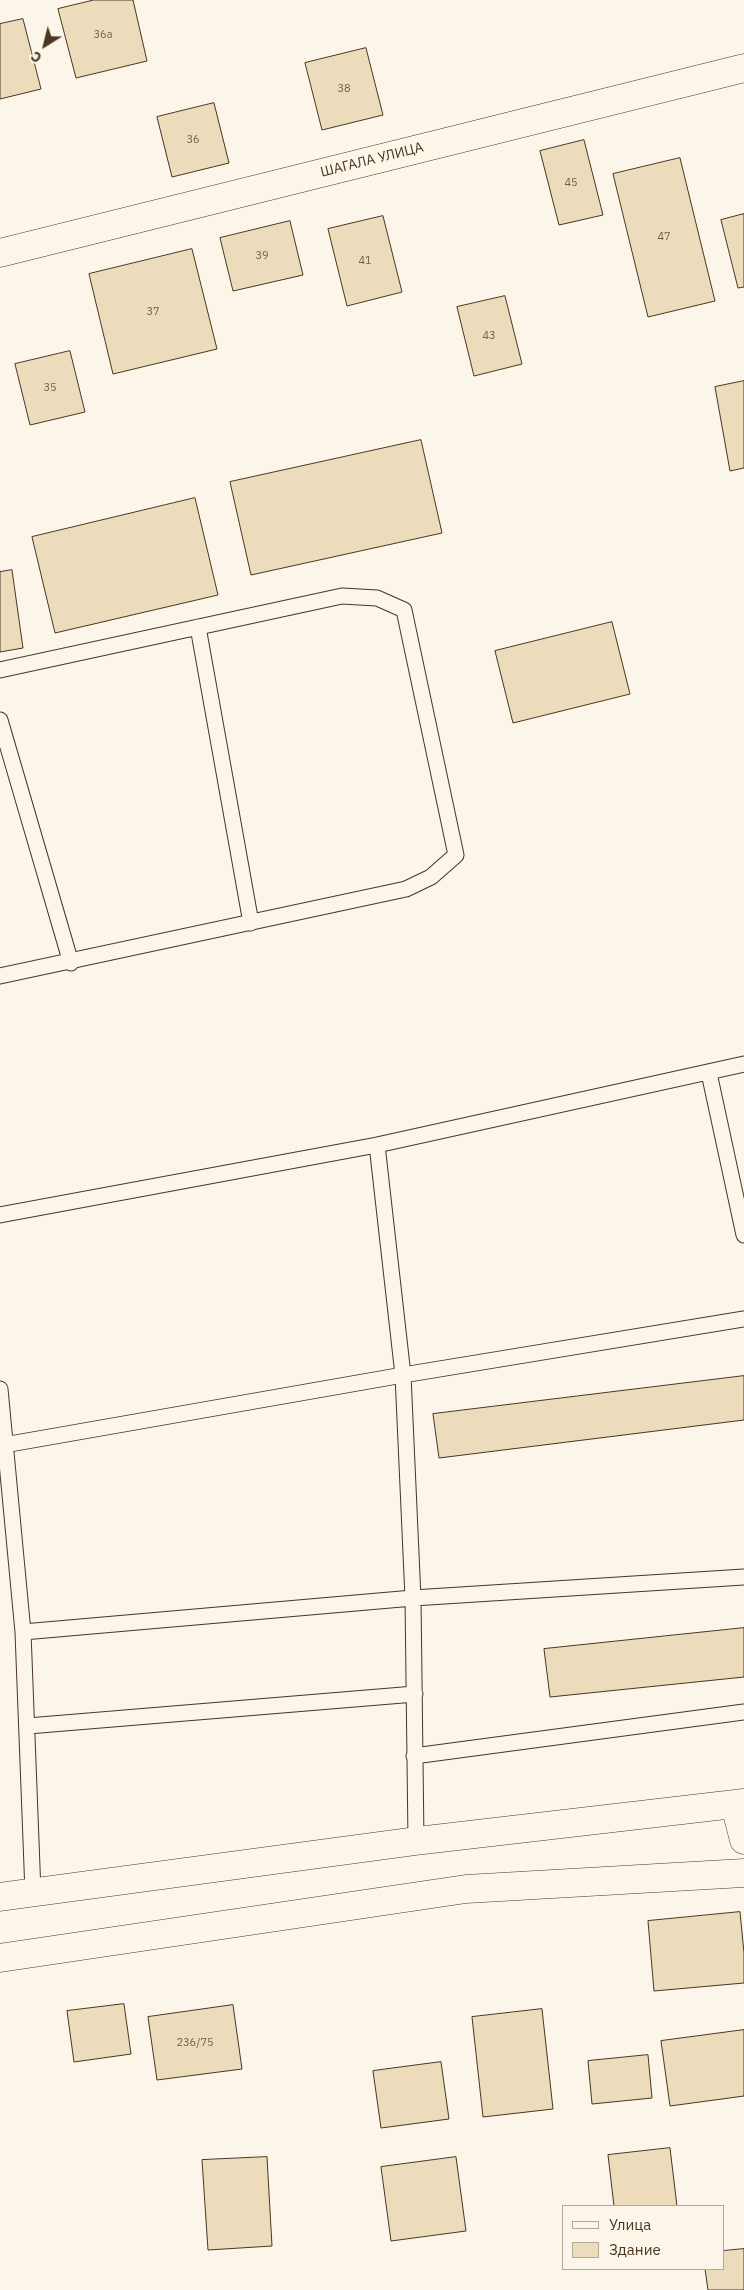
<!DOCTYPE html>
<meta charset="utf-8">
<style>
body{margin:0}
#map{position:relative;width:744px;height:2290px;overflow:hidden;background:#fbf6e9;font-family:"IBM Plex Sans",sans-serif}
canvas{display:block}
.legend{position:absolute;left:562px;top:2205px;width:162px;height:65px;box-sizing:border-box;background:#fbf6e9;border:1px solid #b4a999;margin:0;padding:6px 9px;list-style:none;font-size:15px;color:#4a3520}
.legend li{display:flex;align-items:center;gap:10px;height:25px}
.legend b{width:25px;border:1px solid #b4a999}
.north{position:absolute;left:20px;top:20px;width:50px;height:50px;-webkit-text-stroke:4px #fbf6e9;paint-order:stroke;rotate:216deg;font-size:14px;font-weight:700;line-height:20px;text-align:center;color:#4a3520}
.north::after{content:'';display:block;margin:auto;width:18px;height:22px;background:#4a3520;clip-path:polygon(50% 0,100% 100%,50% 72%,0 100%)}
</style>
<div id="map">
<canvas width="744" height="2290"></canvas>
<ul class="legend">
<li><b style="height:6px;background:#fbf6e9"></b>Улица</li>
<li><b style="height:14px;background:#ecdcbc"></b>Здание</li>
</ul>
<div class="north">С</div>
</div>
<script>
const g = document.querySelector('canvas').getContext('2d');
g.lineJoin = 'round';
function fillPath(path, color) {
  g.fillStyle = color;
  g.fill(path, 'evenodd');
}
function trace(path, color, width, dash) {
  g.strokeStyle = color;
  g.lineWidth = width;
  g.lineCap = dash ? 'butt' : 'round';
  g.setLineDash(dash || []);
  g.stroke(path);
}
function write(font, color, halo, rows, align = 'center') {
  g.font = font + ' "IBM Plex Sans",sans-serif';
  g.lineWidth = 4;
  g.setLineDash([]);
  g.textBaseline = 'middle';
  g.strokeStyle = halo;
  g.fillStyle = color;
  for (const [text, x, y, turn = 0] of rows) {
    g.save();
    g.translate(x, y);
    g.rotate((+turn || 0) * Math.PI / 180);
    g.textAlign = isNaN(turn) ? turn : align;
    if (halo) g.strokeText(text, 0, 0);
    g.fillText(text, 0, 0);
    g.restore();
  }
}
const building = new Path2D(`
 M 94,0 L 133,0 L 147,61 L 76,78 L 58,9 Z
 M 23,19 L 41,89 L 0,99 L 0,24 Z
 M 366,48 L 383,115 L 322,130 L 305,63 Z
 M 214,103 L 229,163 L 172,177 L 157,117 Z
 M 584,140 L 603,215 L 559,225 L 540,151 Z
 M 680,158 L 715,301 L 648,317 L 613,174 Z
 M 744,214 L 744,287 L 738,288 L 721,220 Z
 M 383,216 L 402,292 L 347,306 L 328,229 Z
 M 290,221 L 303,275 L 233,291 L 220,238 Z
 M 192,249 L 217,349 L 113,374 L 89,274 Z
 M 505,296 L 522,364 L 474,376 L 457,307 Z
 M 70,351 L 85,412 L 30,425 L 15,364 Z
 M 744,381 L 744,468 L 730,471 L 715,387 Z
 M 421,440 L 442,533 L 251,575 L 230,482 Z
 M 195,498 L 218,595 L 55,633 L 32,537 Z
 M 12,570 L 23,648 L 0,652 L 0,572 Z
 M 612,622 L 630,694 L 513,723 L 495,651 Z
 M 744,1376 L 744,1420 L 439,1458 L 433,1414 Z
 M 744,1628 L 744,1677 L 550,1697 L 544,1649 Z
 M 740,1912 L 744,1953 L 744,1983 L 654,1991 L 648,1921 Z
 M 124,2004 L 131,2054 L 74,2062 L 67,2011 Z
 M 233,2005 L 242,2069 L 157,2080 L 148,2017 Z
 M 542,2009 L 553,2109 L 483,2117 L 472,2017 Z
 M 744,2030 L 744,2096 L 670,2106 L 661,2041 Z
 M 648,2055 L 652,2098 L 592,2104 L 588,2061 Z
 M 441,2062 L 449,2119 L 381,2128 L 373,2071 Z
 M 670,2148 L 677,2206 L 614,2206 L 608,2155 Z
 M 267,2157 L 272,2246 L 208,2250 L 202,2160 Z
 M 456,2157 L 466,2231 L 391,2241 L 381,2167 Z
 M 744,2249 L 744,2290 L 708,2290 L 705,2269 L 723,2269 L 723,2251 Z`);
const service = new Path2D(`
 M 198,627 L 251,923
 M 0,670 L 342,596 L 377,598 L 404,610 L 456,855 L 431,877 L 406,889 L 0,976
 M 0,720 L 71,963
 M 709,1073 L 744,1235
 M 377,1145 L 744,1064
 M 0,1215 L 377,1145 L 403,1375 L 413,1598 L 416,1841
 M 0,1389 L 23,1632 L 33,1893
 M 4,1445 L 403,1375 L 744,1319
 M 23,1632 L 413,1598 L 744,1577
 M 28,1726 L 415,1694
 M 414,1756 L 744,1712`);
const minor = new Path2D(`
 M 0,253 L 744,68
 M 735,1805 L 744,1840`);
const primary = new Path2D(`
 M 0,1897 L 416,1841 L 744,1803
 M 0,1958 L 466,1889 L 744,1873`);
const numberNames = [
 ["36а",103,35],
 ["38",344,89],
 ["36",193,140],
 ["45",571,183],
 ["47",664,237],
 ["39",262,256],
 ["41",365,261],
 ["37",153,312],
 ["43",489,336],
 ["35",50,388],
 ["236/75",195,2043]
];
const streetNames = [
 ["ШАГАЛА УЛИЦА",372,160,-14]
];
fillPath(building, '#ecdcbc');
trace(building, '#4a3520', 1);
trace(service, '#4a3520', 17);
trace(minor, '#4a3520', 29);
trace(primary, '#4a3520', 29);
trace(service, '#fbf6e9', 15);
trace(minor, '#fbf6e9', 28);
trace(primary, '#fbf6e9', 28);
write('11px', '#725f47', null, numberNames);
write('14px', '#4a3520', '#fbf6e9', streetNames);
</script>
